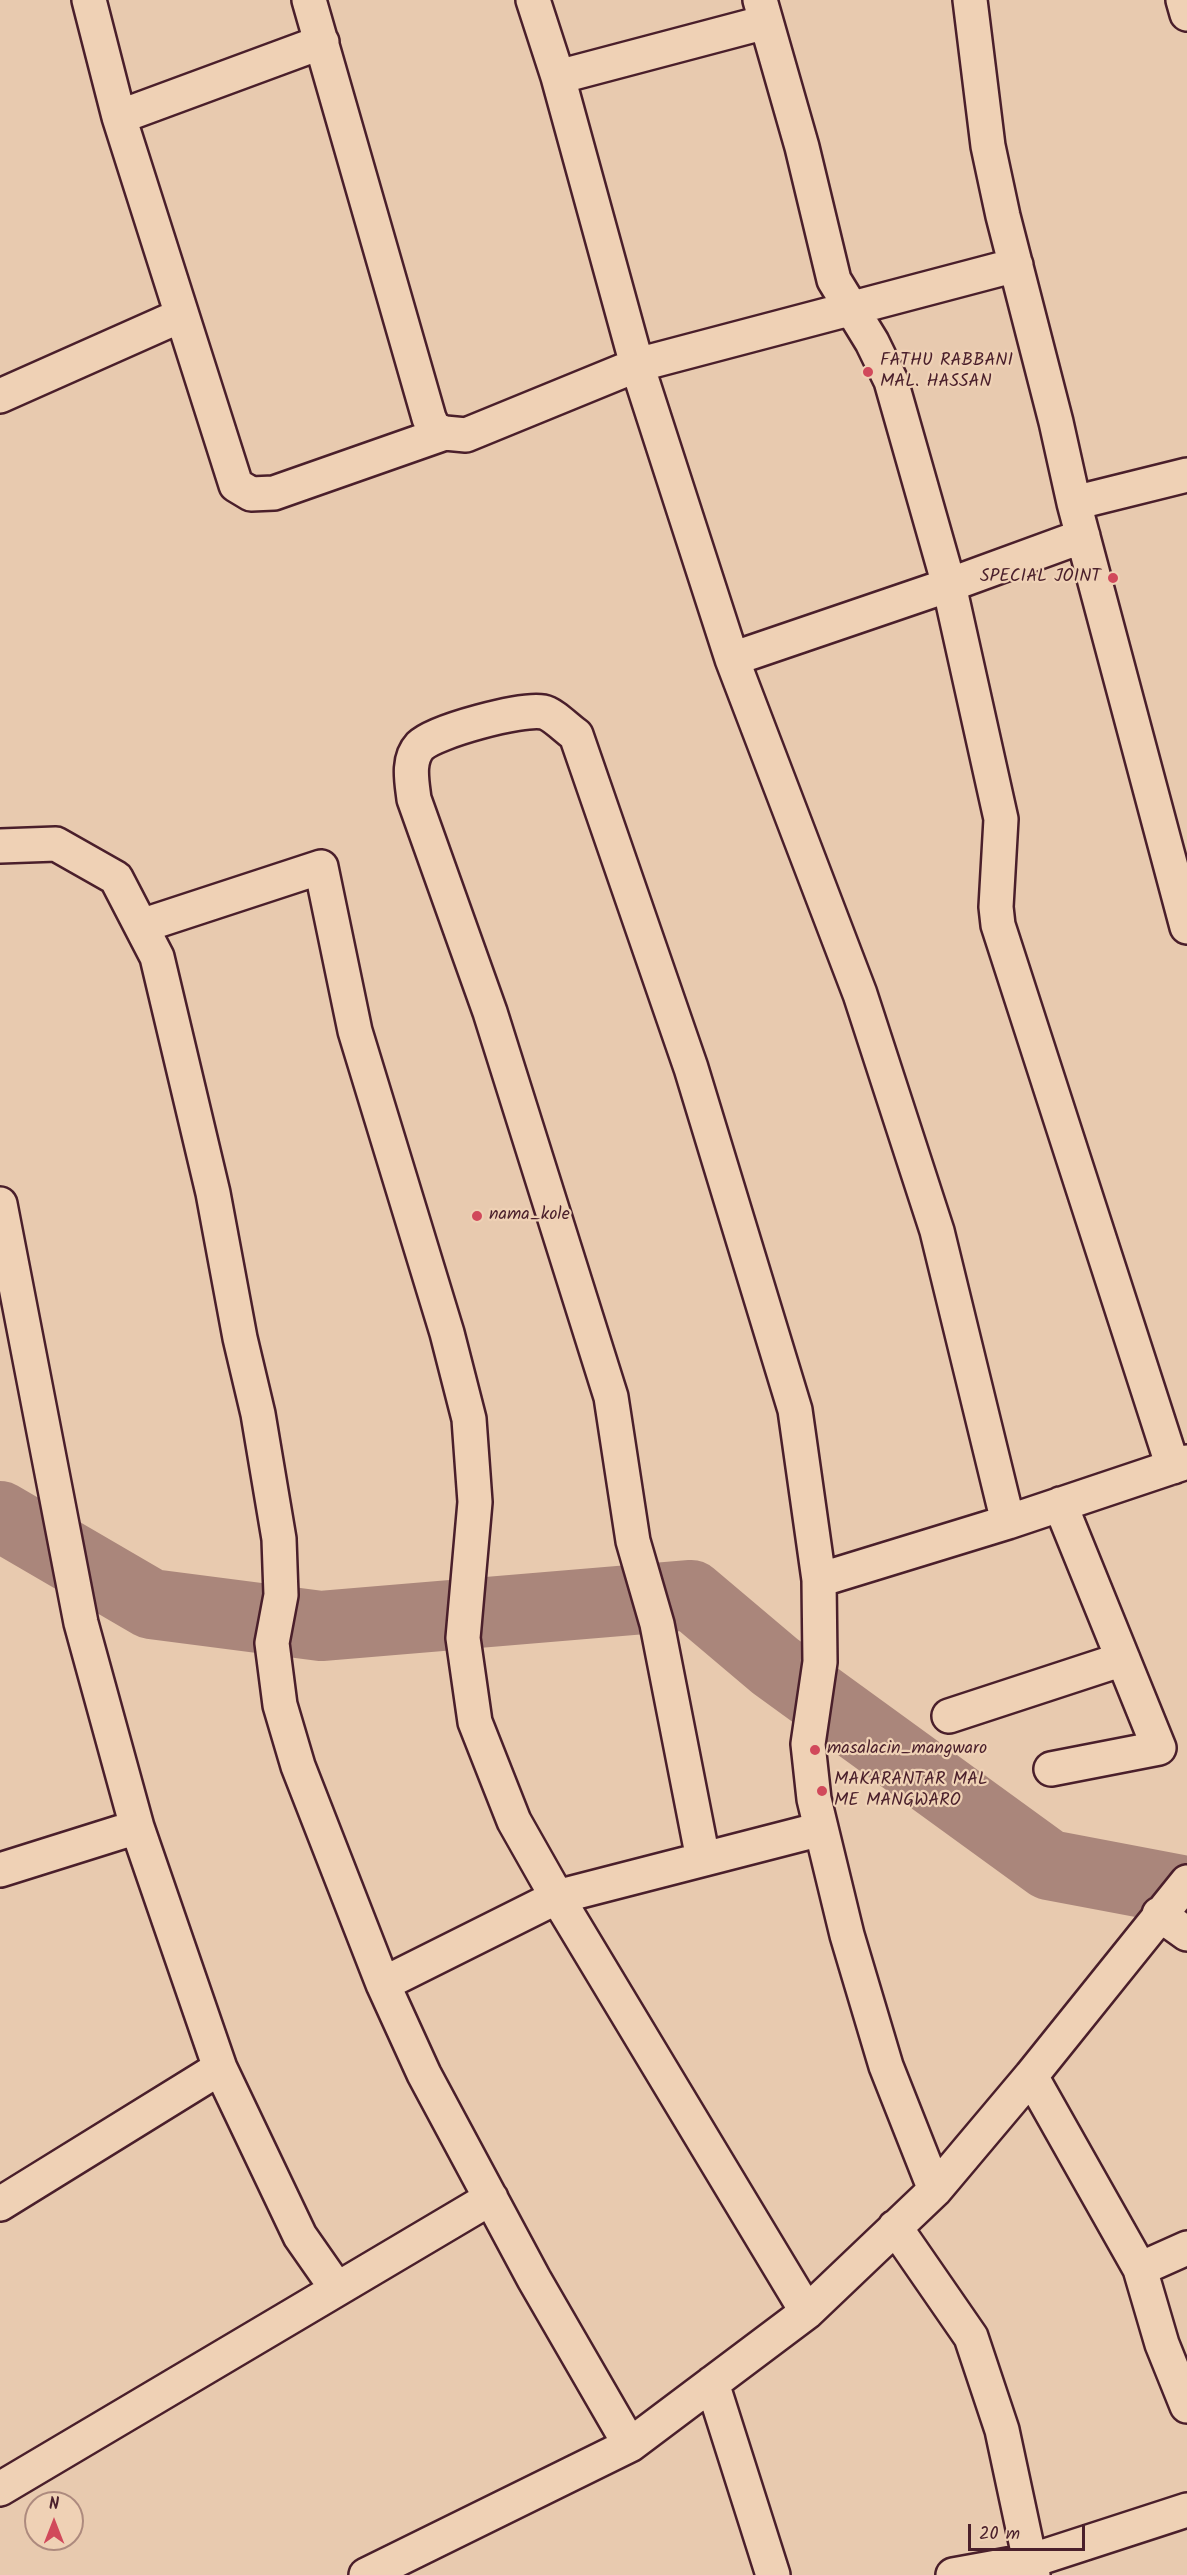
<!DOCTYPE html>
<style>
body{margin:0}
#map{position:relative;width:1187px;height:2575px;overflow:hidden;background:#e8caaf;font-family:Kalam,sans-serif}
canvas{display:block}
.north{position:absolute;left:24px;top:2491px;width:60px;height:60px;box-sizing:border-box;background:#efd1b5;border:2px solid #ad8a7e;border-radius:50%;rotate:0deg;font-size:16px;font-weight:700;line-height:24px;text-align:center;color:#4a1f2b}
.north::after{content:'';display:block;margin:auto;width:21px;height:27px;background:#d1495b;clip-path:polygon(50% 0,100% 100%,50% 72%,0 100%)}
.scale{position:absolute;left:968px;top:2524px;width:117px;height:27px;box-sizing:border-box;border:3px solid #4a1f2b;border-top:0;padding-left:8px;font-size:18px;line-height:21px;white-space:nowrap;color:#4a1f2b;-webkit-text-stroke:4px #efd1b5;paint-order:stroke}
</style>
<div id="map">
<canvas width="1187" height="2575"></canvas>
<div class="north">N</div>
<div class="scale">20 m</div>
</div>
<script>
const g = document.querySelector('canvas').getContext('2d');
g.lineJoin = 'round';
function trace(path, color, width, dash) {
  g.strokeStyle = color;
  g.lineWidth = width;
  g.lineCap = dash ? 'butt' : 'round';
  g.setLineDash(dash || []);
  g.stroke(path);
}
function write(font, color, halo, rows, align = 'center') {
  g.font = font + ' Kalam,sans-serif';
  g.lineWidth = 4.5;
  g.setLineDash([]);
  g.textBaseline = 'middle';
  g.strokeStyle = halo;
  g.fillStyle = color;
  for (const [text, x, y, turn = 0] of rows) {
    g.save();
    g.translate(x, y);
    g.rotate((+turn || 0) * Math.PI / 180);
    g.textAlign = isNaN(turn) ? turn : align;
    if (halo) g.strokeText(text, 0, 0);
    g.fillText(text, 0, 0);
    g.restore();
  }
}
const river = new Path2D(`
 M 0,1516 L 151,1604 L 321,1626 L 691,1595 L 775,1666 L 1049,1865 L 1187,1891`);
const minor = new Path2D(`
 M 89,0 L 119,117 L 236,485 L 251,494 L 274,493 L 445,433
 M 309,0 L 429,418 L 434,429 L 445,433 L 466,435 L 637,365 L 1016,265
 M 533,0 L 558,77 L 637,365 L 732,659 L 860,994 L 937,1231 L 1008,1522
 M 760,0 L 802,147 L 834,280 L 872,342 L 891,381 L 949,585 L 1001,819 L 996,907 L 998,925 L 1173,1467
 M 970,0 L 988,146 L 1003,216 L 1056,422 L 1074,503 L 1187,927
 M 1183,0 L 1187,14
 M 558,77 L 766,22
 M 119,117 L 322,42
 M 0,396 L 182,315
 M 1074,503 L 1187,475
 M 732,659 L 949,585 L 1083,536
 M 0,846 L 56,844 L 116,878 L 157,957 L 213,1193 L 240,1338 L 258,1414 L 279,1539 L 281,1595 L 272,1643 L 280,1705 L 298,1766 L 383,1984 L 424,2074 L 534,2279 L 630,2445
 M 141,926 L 321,867 L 355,1031 L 447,1333 L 469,1419 L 475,1502 L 463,1638 L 475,1722 L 514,1821 L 557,1897 L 807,2312
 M 0,1204 L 81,1623 L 137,1827 L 0,1870
 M 819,1580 L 1008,1522 L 1187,1462
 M 949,1716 L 1123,1659
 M 1051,1769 L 1159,1748 L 1060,1504
 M 137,1827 L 220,2068 L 300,2236 L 337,2289
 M 703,1859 L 657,1624 L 633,1541 L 611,1397 L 490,1012 L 414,799 C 412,782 407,760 420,746 C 435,731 522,708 543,712 C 553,714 567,729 576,735 L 691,1068 L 795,1410 L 819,1580 L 820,1662 L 808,1744 L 814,1799 L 847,1935 L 886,2066 L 935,2190
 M 1159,1914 L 1187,1934
 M 383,1984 L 557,1897 L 821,1829
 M 1031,2076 L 1140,2269 L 1162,2344 L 1187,2406
 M 0,2204 L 220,2068
 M 895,2227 L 971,2337 L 1002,2430 L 1033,2575
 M 1140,2269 L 1187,2248
 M 712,2383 L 773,2575
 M 0,2489 L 491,2198
 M 366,2575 L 630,2445 L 807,2312 L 935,2190 L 1031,2076 L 1187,1882
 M 953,2575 L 1030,2561 L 1187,2510`);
const markers = [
 [868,372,6,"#d1495b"],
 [1113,578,6,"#d1495b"],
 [477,1216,6,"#d1495b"],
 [815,1750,6,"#d1495b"],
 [822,1791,6,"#d1495b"]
];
const poiNames = [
 ["FATHU RABBANI",880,362],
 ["MAL. HASSAN",880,383],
 ["SPECIAL JOINT",1101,578,"right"],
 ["nama_kole",489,1216],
 ["masalacin_mangwaro",827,1750],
 ["MAKARANTAR MAL",834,1781],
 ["ME MANGWARO",834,1802]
];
trace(river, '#aa867b', 70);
trace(minor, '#4a1f2b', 38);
trace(minor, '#efd1b5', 33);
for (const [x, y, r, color] of markers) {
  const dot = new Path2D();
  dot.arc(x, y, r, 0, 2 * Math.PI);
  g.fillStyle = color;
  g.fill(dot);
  trace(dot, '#efd1b5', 2);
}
write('18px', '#4a1f2b', '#efd1b5', poiNames, 'left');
</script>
